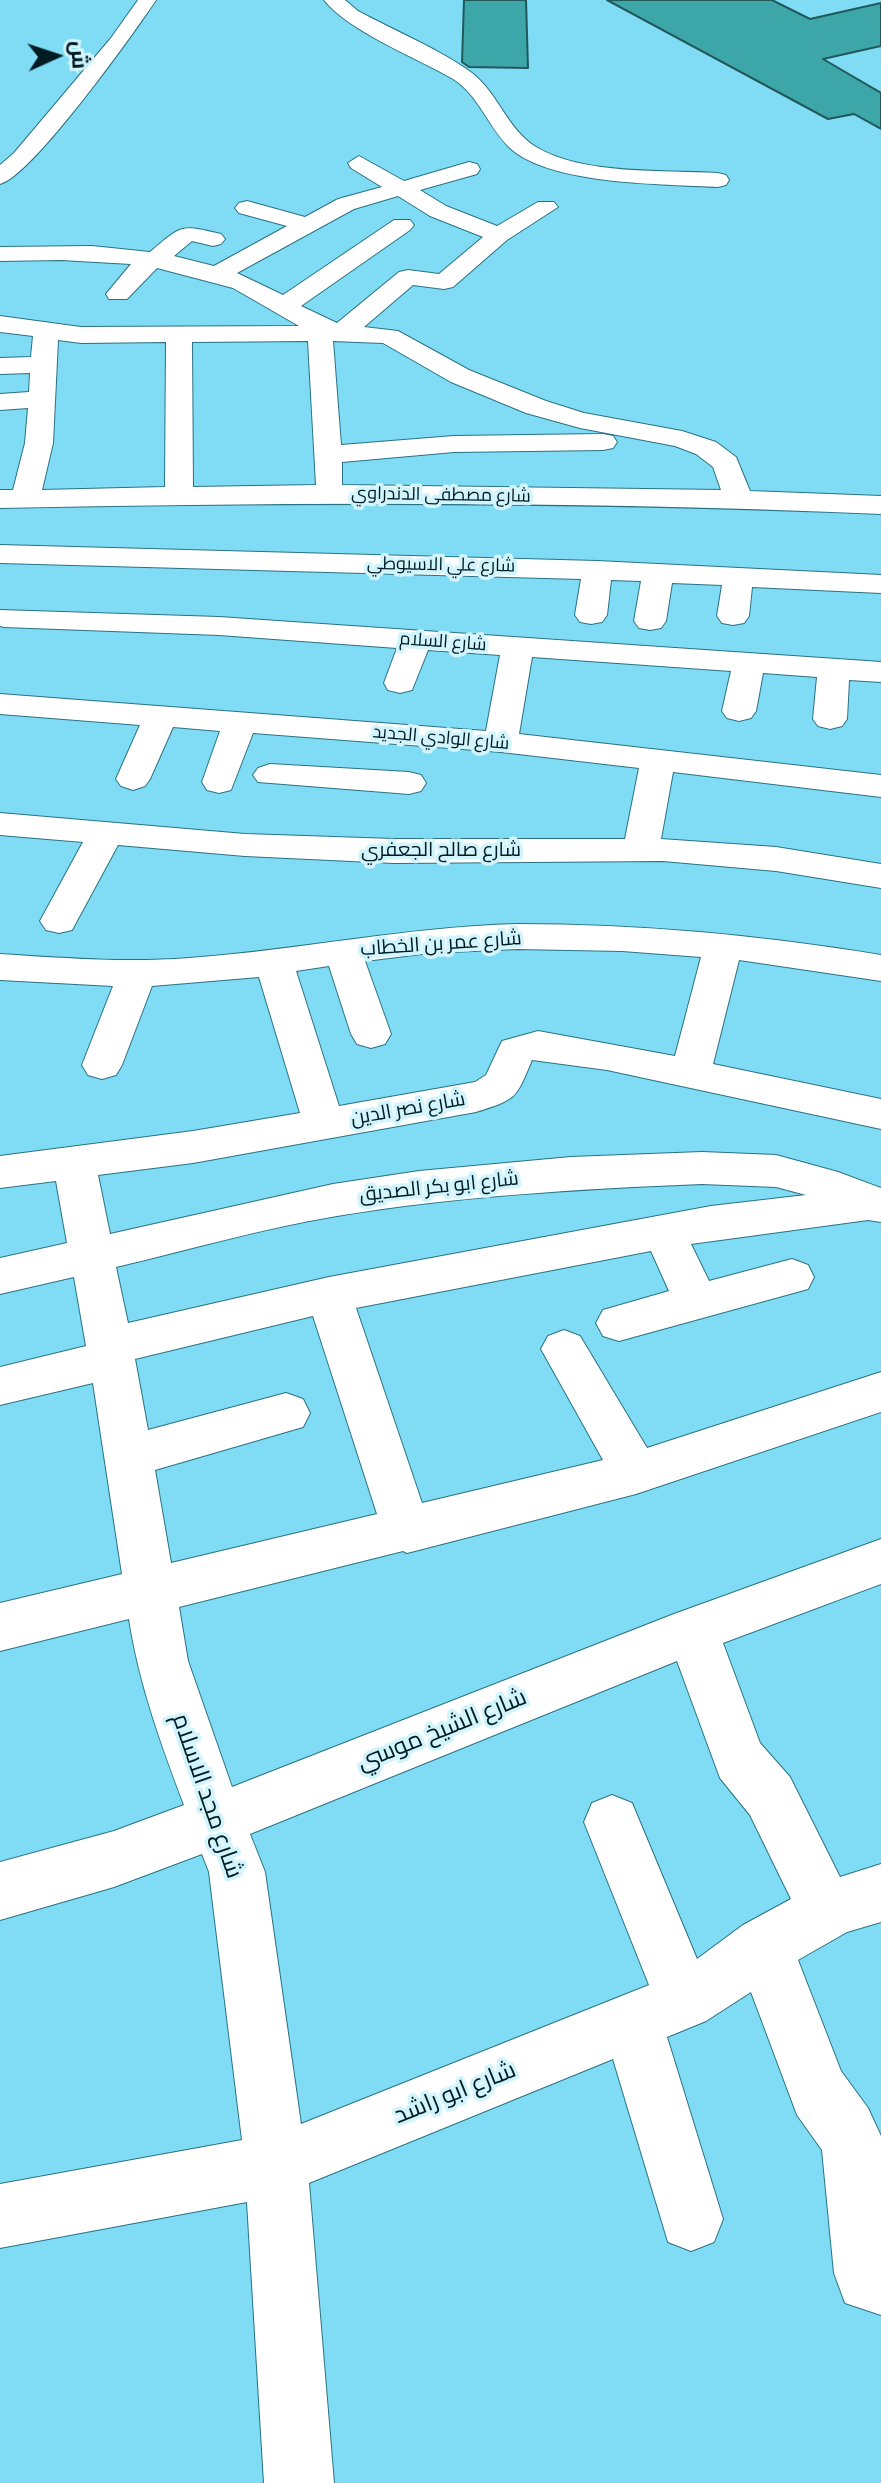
<!DOCTYPE html>
<meta charset="utf-8">
<style>
body{margin:0}
#map{position:relative;width:881px;height:2483px;overflow:hidden;background:#7fdcf4;font-family:"PT Sans Narrow",Cairo,sans-serif}
canvas{display:block}
.north{position:absolute;left:16px;top:16px;width:80px;height:80px;-webkit-text-stroke:6px #d2f4fd;paint-order:stroke;rotate:87deg;font-size:22px;font-weight:700;line-height:32px;text-align:center;color:#001c23}
.north::after{content:'';display:block;margin:auto;width:28px;height:36px;background:#001c23;clip-path:polygon(50% 0,100% 100%,50% 72%,0 100%)}
</style>
<div id="map">
<canvas width="881" height="2483"></canvas>
<div class="north">ش</div>
</div>
<script>
const g = document.querySelector('canvas').getContext('2d');
g.lineJoin = 'round';
function fillPath(path, color) {
  g.fillStyle = color;
  g.fill(path, 'evenodd');
}
function trace(path, color, width, dash) {
  g.strokeStyle = color;
  g.lineWidth = width;
  g.lineCap = dash ? 'butt' : 'round';
  g.setLineDash(dash || []);
  g.stroke(path);
}
function write(font, color, halo, rows, align = 'center') {
  g.font = font + ' "PT Sans Narrow",Cairo,sans-serif';
  g.lineWidth = 7;
  g.setLineDash([]);
  g.textBaseline = 'middle';
  g.strokeStyle = halo;
  g.fillStyle = color;
  for (const [text, x, y, turn = 0] of rows) {
    g.save();
    g.translate(x, y);
    g.rotate((+turn || 0) * Math.PI / 180);
    g.textAlign = isNaN(turn) ? turn : align;
    if (halo) g.strokeText(text, 0, 0);
    g.fillText(text, 0, 0);
    g.restore();
  }
}
const building = new Path2D(`
 M 464,0 L 526,0 L 528,68 L 469,67 L 462,62 Z
 M 607,0 L 772,0 L 810,19 L 881,3 L 881,46 L 823,59 L 881,93 L 881,129 L 854,114 L 828,119 Z`);
const minor = new Path2D(`
 M 138,0 L 156,0 C 134,33 32,176 0,184 L 0,165 L 14,153 L 111,38 Z
 M 324,0 L 345,0 L 358,11 C 393,30 441,50 472,73 C 498,93 507,129 536,147 C 582,175 665,170 718,173 L 726,175 L 729,180 L 726,185 L 718,187 C 664,184 552,185 511,149 C 489,129 479,95 453,79 C 417,58 348,31 324,0 Z
 M 359,156 L 404,181 L 469,162 L 477,164 L 480,169 L 477,174 L 420,190 L 446,206 L 497,226 L 538,202 L 554,202 L 558,207 L 507,240 L 453,287 L 444,289 L 413,285 L 364,327 L 398,331 L 469,370 L 546,401 L 584,413 L 682,431 L 716,442 L 736,457 L 750,491 L 881,496 L 881,514 C 587,501 294,502 0,508 L 0,490 L 13,490 L 25,443 L 28,408 L 0,410 L 0,394 L 29,392 L 30,373 L 0,374 L 0,358 L 31,357 L 33,336 L 0,332 L 0,316 L 81,327 L 299,326 L 233,288 L 157,268 L 127,299 L 109,299 L 106,294 L 131,264 L 61,260 L 0,261 L 0,247 L 92,246 L 150,252 C 182,225 180,224 221,234 L 225,239 L 221,244 L 213,246 L 192,241 L 174,256 L 214,266 L 287,226 L 239,213 L 235,208 L 239,203 L 247,201 L 305,217 L 338,199 L 382,187 L 351,168 L 348,163 ZM 398,196 L 430,216 L 483,237 L 439,274 L 408,270 L 399,272 L 337,323 L 301,306 L 410,230 L 414,225 L 410,220 L 394,220 L 283,295 L 237,273 L 354,209 ZM 58,340 L 81,343 L 166,342 L 165,487 L 42,490 L 53,443 ZM 308,341 L 316,485 L 193,487 L 192,342 ZM 333,341 L 383,343 L 451,382 L 526,413 L 580,428 L 675,446 L 696,454 L 713,467 L 721,490 L 342,485 L 342,462 L 454,452 L 603,450 L 613,448 L 617,442 L 613,436 L 603,434 L 454,436 L 341,445 Z
 M 0,545 L 597,561 L 881,575 L 881,593 L 752,587 L 749,616 L 744,623 L 733,625 L 722,623 L 717,616 L 722,585 L 672,583 L 666,621 L 661,628 L 650,630 L 639,628 L 634,621 L 641,581 L 611,580 L 607,615 L 602,622 L 591,624 L 580,622 L 575,615 L 581,579 L 0,563 Z
 M 0,610 L 219,617 L 881,662 L 881,682 L 849,680 L 847,719 L 842,726 L 830,729 L 818,726 L 813,719 L 817,677 L 763,673 L 756,711 L 751,718 L 739,721 L 727,718 L 722,711 L 731,671 L 532,657 L 519,734 L 881,775 L 881,797 L 673,772 L 661,839 L 776,847 L 881,864 L 881,888 L 776,871 L 663,861 L 394,863 L 245,856 L 118,845 L 72,930 L 59,933 L 46,930 L 40,921 L 83,842 L 0,835 L 0,813 L 245,834 L 394,839 L 625,839 L 639,768 L 501,752 L 253,733 L 231,790 L 219,793 L 207,790 L 202,782 L 220,731 L 173,727 L 150,779 L 145,786 L 133,790 L 121,786 L 116,779 L 140,725 L 0,714 L 0,694 L 486,731 L 500,655 L 428,650 L 412,690 L 400,693 L 388,690 L 384,683 L 397,648 L 219,635 L 4,627 L 0,626 Z
 M 270,764 L 409,772 L 421,775 L 426,783 L 421,791 L 409,794 L 258,782 L 253,775 L 258,768 Z
 M 517,924 C 640,924 760,935 881,955 L 881,981 L 739,960 L 713,1064 L 881,1099 L 881,1129 L 607,1070 L 532,1060 C 516,1098 518,1099 476,1112 L 193,1163 L 98,1175 L 110,1234 L 333,1184 L 419,1171 L 571,1157 L 702,1152 L 776,1155 L 838,1172 L 881,1188 L 881,1222 L 868,1220 L 691,1244 L 709,1281 L 792,1259 L 808,1265 L 814,1277 L 808,1289 L 619,1341 L 603,1336 L 596,1323 L 603,1310 L 669,1291 L 651,1251 L 356,1308 L 422,1503 L 603,1460 L 541,1349 L 548,1336 L 564,1330 L 580,1336 L 647,1448 L 881,1372 L 881,1412 L 636,1494 L 407,1553 L 403,1551 L 179,1607 L 188,1661 L 232,1787 L 674,1614 L 881,1539 L 881,1584 L 723,1643 L 760,1743 L 790,1777 L 840,1877 L 881,1864 L 881,1922 L 847,1932 L 798,1960 L 841,2071 L 868,2108 L 881,2136 L 881,2315 L 845,2303 L 834,2273 L 822,2150 L 797,2115 L 751,1992 L 706,2021 L 667,2037 L 723,2219 L 714,2242 L 691,2251 L 668,2242 L 613,2059 L 309,2183 L 334,2483 L 264,2483 L 247,2202 L 0,2248 L 0,2184 L 242,2140 L 209,1872 L 202,1854 L 114,1887 L 0,1920 L 0,1862 L 114,1831 L 184,1805 C 161,1744 139,1684 129,1619 L 0,1651 L 0,1603 L 122,1574 L 93,1383 L 0,1405 L 0,1367 L 86,1346 L 74,1277 L 0,1294 L 0,1258 L 67,1243 L 56,1181 L 0,1188 L 0,1156 L 193,1131 L 300,1113 L 259,977 L 152,986 L 122,1065 L 116,1075 L 102,1079 L 88,1075 L 82,1065 L 113,986 L 0,980 L 0,954 C 63,958 126,963 189,958 C 299,950 406,927 517,924 ZM 517,949 L 622,951 L 701,957 L 675,1056 L 538,1031 L 502,1041 L 486,1075 L 475,1082 L 339,1106 L 296,971 L 329,966 L 351,1034 L 357,1044 L 371,1048 L 385,1044 L 391,1034 L 365,961 L 430,953 ZM 702,1184 L 776,1187 L 806,1195 L 711,1206 L 329,1277 L 128,1323 L 116,1267 C 189,1250 263,1228 337,1216 C 458,1196 580,1189 702,1184 ZM 313,1316 L 377,1514 L 171,1563 L 155,1470 L 303,1427 L 310,1413 L 303,1399 L 286,1393 L 148,1430 L 135,1359 ZM 677,1661 L 720,1778 L 750,1815 L 791,1899 L 743,1925 L 697,1959 L 632,1803 L 612,1795 L 592,1803 L 584,1822 L 649,1985 L 301,2124 L 265,1872 L 250,1834 Z`);
const farStreetnames = [
 ["شارع مصطفى الدندراوي",441,495,1],
 ["شارع علي الاسيوطي",441,565,1],
 ["شارع السلام",443,642,4],
 ["شارع الوادي الجديد",441,738,5]
];
const streetNames = [
 ["شارع صالح الجعفري",441,850],
 ["شارع عمر بن الخطاب",441,944,-4],
 ["شارع نصر الدين",408,1109,-10],
 ["شارع ابو بكر الصديق",439,1187,-6]
];
const nearStreetnames = [
 ["شارع الشيخ موسي",442,1730,-22],
 ["شارع مجد الاسلام",207,1796,71],
 ["شارع ابو راشد",455,2093,-22]
];
fillPath(building, '#3da6a8');
trace(building, '#215859', 2);
trace(minor, '#2a7284', 2);
fillPath(minor, '#fff');
write('18px', '#001c23', '#d2f4fd', farStreetnames);
write('20px', '#001c23', '#d2f4fd', streetNames);
write('24px', '#001c23', '#d2f4fd', nearStreetnames);
</script>
